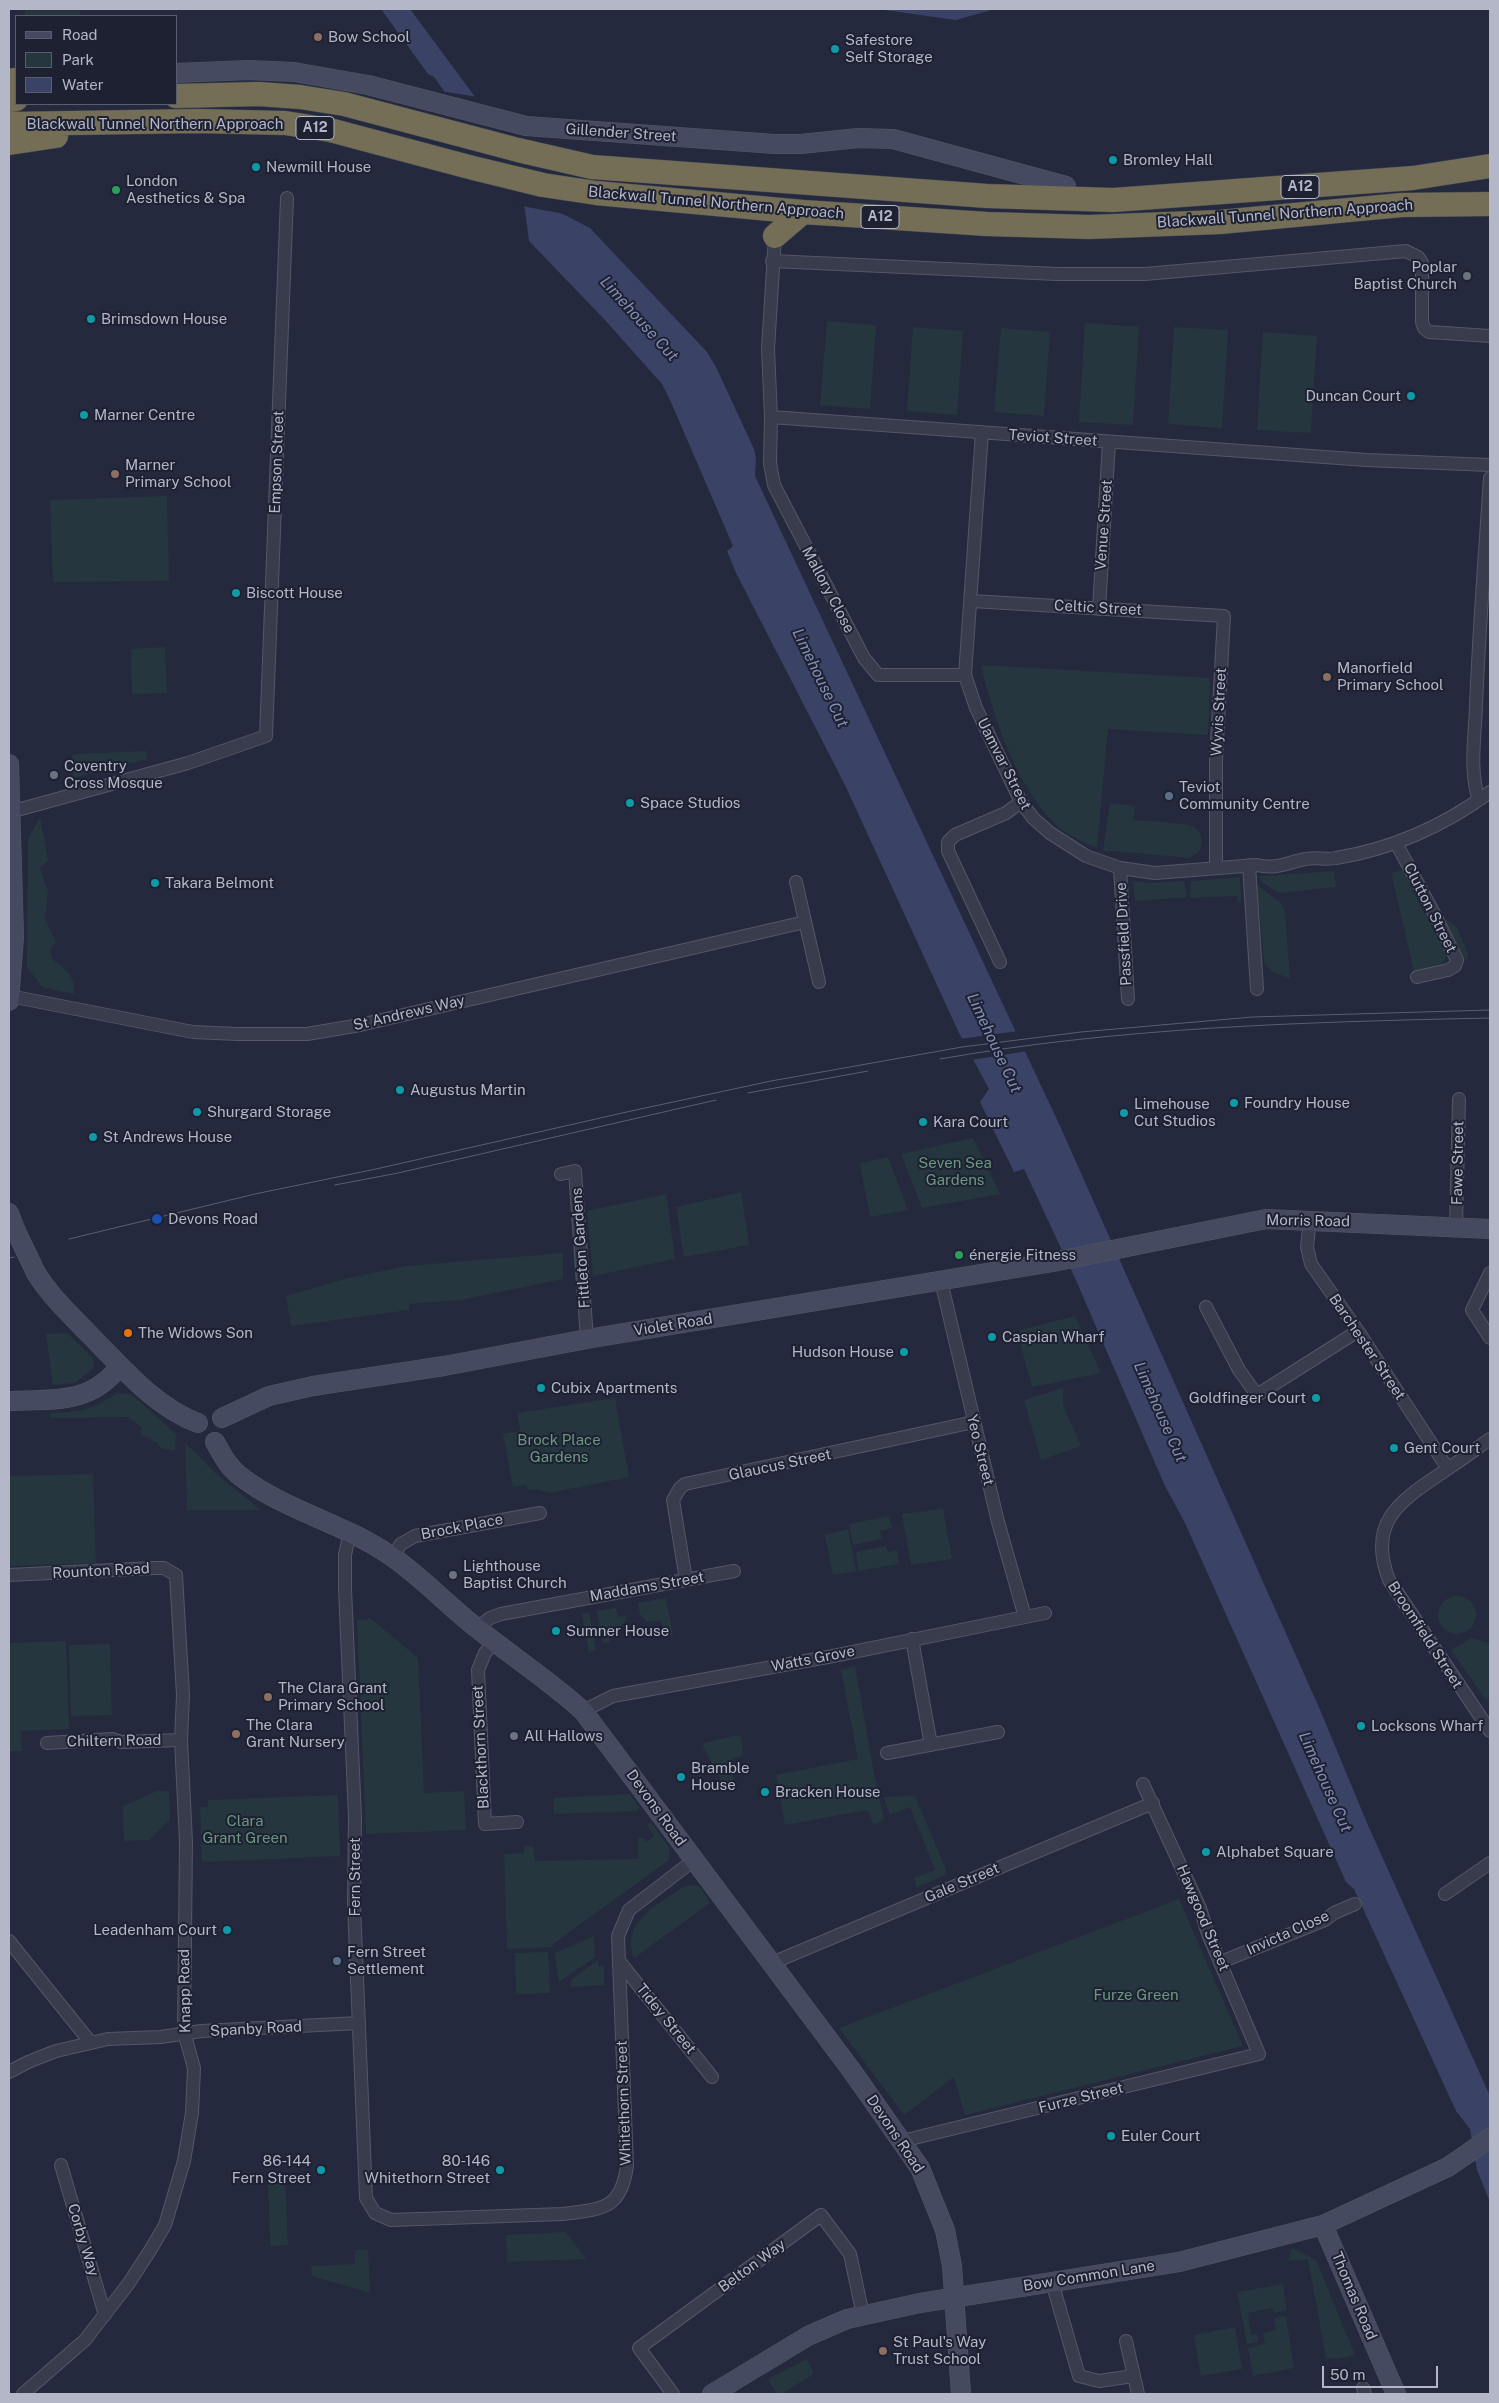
<!DOCTYPE html>
<meta charset="utf-8">
<style>
body{margin:0}
#map{position:relative;width:1499px;height:2403px;overflow:hidden;background:#24293d;font-family:"Public Sans",sans-serif}
canvas{display:block}
.frame{position:absolute;inset:0;border:10px solid #b4b7c8;pointer-events:none}
.legend{position:absolute;left:15px;top:15px;width:162px;height:90px;box-sizing:border-box;background:#1d2132;border:1px solid #595d6e;margin:0;padding:6px 9px;list-style:none;font-size:15px;color:#b4b7c8}
.legend li{display:flex;align-items:center;gap:10px;height:25px}
.legend b{width:25px;border:1px solid #595d6e}
.scale{position:absolute;left:1322px;top:2366px;width:116px;height:22px;box-sizing:border-box;border:2px solid #b4b7c8;border-top:0;padding-left:6px;font-size:15px;line-height:18px;white-space:nowrap;color:#b4b7c8;-webkit-text-stroke:4px #1d2132;paint-order:stroke}
</style>
<div id="map">
<canvas width="1499" height="2403"></canvas>
<div class="frame"></div>
<ul class="legend">
<li><b style="height:6px;background:#464a60"></b>Road</li>
<li><b style="height:14px;background:#26363e"></b>Park</li>
<li><b style="height:14px;background:#3a4265"></b>Water</li>
</ul>
<div class="scale">50 m</div>
</div>
<script>
const g = document.querySelector('canvas').getContext('2d');
g.lineJoin = 'round';
function fillPath(path, color) {
  g.fillStyle = color;
  g.fill(path, 'evenodd');
}
function trace(path, color, width, dash) {
  g.strokeStyle = color;
  g.lineWidth = width;
  g.lineCap = dash ? 'butt' : 'round';
  g.setLineDash(dash || []);
  g.stroke(path);
}
function write(font, color, halo, rows, align = 'center') {
  g.font = font + ' "Public Sans",sans-serif';
  g.lineWidth = 4;
  g.setLineDash([]);
  g.textBaseline = 'middle';
  g.strokeStyle = halo;
  g.fillStyle = color;
  for (const [text, x, y, turn = 0] of rows) {
    g.save();
    g.translate(x, y);
    g.rotate((+turn || 0) * Math.PI / 180);
    g.textAlign = isNaN(turn) ? turn : align;
    if (halo) g.strokeText(text, 0, 0);
    g.fillText(text, 0, 0);
    g.restore();
  }
}
const green = new Path2D(`
 M 25,9 L 80,9 L 80,16 L 25,16 Z
 M 827,321 L 876,325 L 870,409 L 820,405 Z
 M 1085,323 L 1139,327 L 1133,425 L 1079,422 Z
 M 913,327 L 963,331 L 957,415 L 907,411 Z
 M 1174,327 L 1228,330 L 1222,428 L 1168,424 Z
 M 1001,328 L 1050,332 L 1044,416 L 994,412 Z
 M 1263,332 L 1317,336 L 1311,433 L 1257,430 Z
 M 167,496 L 169,581 L 53,582 L 50,500 Z
 M 165,647 L 167,693 L 132,694 L 131,649 Z
 M 981,665 L 1210,678 L 1208,735 L 1108,729 L 1097,848 C 1086,843 1074,838 1064,831 C 1020,798 993,717 981,665 Z
 M 146,751 L 147,759 L 73,778 L 72,754 Z
 M 1110,803 L 1135,806 L 1133,820 C 1145,821 1186,823 1194,827 C 1203,833 1203,843 1199,852 L 1189,858 L 1116,851 L 1103,851 Z
 M 40,817 L 48,860 L 40,869 L 48,891 L 45,919 L 56,942 L 50,950 L 52,959 C 64,968 76,975 74,994 L 42,987 L 27,967 L 28,839 Z
 M 1402,870 L 1447,956 L 1442,963 L 1414,971 L 1391,873 Z
 M 1334,871 L 1336,887 L 1279,893 L 1260,881 L 1260,876 Z
 M 1240,877 L 1241,902 L 1238,902 L 1237,896 L 1190,898 L 1191,881 Z
 M 1133,881 L 1148,883 L 1184,881 L 1187,897 L 1135,901 Z
 M 1257,885 L 1281,903 L 1285,911 L 1290,979 L 1272,971 L 1264,963 Z
 M 1445,919 L 1457,927 L 1468,954 L 1466,962 Z
 M 973,1138 L 1000,1194 L 922,1208 L 901,1154 Z
 M 888,1157 L 908,1210 L 870,1217 L 860,1163 Z
 M 741,1192 L 749,1245 L 684,1257 L 676,1207 Z
 M 666,1194 L 675,1259 L 593,1276 L 587,1211 Z
 M 563,1253 L 563,1279 L 460,1300 L 409,1304 L 409,1310 L 291,1326 L 286,1296 L 345,1279 L 406,1266 Z
 M 1075,1316 L 1101,1373 L 1032,1387 L 1018,1334 L 1020,1330 Z
 M 67,1333 L 93,1358 L 94,1368 L 75,1383 L 53,1385 L 46,1334 Z
 M 1063,1388 L 1063,1405 L 1081,1446 L 1041,1460 L 1024,1400 Z
 M 117,1393 L 131,1394 L 176,1434 L 175,1451 L 160,1448 L 158,1443 L 141,1435 L 141,1427 L 129,1417 L 50,1418 L 50,1413 C 79,1412 93,1410 117,1393 Z
 M 615,1398 L 629,1477 L 549,1493 L 536,1489 L 528,1490 L 526,1485 L 513,1487 L 503,1434 L 520,1431 L 517,1413 Z
 M 185,1442 L 215,1473 L 261,1510 L 187,1510 Z
 M 93,1474 L 96,1563 L 9,1566 L 9,1476 Z
 M 943,1509 L 952,1559 L 911,1565 L 902,1514 Z
 M 889,1516 L 892,1528 L 880,1531 L 882,1539 L 853,1545 L 849,1524 Z
 M 848,1529 L 856,1571 L 833,1575 L 825,1535 Z
 M 886,1546 L 888,1552 L 897,1550 L 899,1564 L 859,1571 L 856,1552 Z
 M1438 1615a19 19 0 1 1 38 0a19 19 0 1 1-38 0Z
 M 666,1598 L 673,1635 L 665,1637 L 661,1621 L 646,1621 L 640,1614 L 638,1603 Z
 M 616,1608 L 618,1617 L 627,1615 C 625,1627 618,1628 608,1630 L 610,1642 L 603,1644 L 597,1611 Z
 M 589,1612 L 596,1650 L 589,1653 L 582,1614 Z
 M 369,1617 L 418,1658 L 424,1793 L 464,1791 L 466,1830 L 366,1834 L 357,1620 L 366,1620 Z
 M 1471,1638 L 1490,1643 L 1490,1697 L 1486,1700 L 1451,1650 Z
 M 66,1641 L 69,1729 L 21,1731 L 22,1751 L 9,1751 L 9,1643 Z
 M 110,1644 L 112,1715 L 71,1716 L 69,1645 Z
 M 855,1666 L 874,1774 L 884,1819 L 874,1825 L 867,1810 L 785,1825 L 776,1775 L 858,1759 L 841,1670 Z
 M 737,1735 L 741,1737 L 743,1754 L 741,1757 L 733,1758 L 730,1763 L 734,1781 L 723,1783 L 703,1747 L 704,1743 Z
 M 157,1791 L 169,1791 L 170,1820 L 149,1840 L 124,1841 L 123,1806 Z
 M 630,1794 L 640,1808 L 636,1811 L 554,1814 L 554,1798 Z
 M 338,1795 L 340,1856 L 202,1862 L 200,1807 L 208,1807 L 208,1800 Z
 M 915,1796 L 945,1867 L 946,1875 L 917,1887 L 914,1878 L 935,1870 L 910,1807 L 890,1815 L 884,1797 Z
 M 651,1822 L 669,1847 L 669,1860 L 553,1944 L 552,1947 L 507,1949 L 504,1854 L 524,1853 L 524,1846 L 533,1846 L 535,1861 L 638,1859 L 638,1838 L 644,1838 L 646,1842 L 654,1836 L 647,1825 Z
 M 691,1885 L 699,1886 L 710,1903 L 634,1958 C 620,1922 659,1904 683,1887 Z
 M 1179,1899 L 1243,2046 L 965,2115 L 954,2077 L 904,2115 L 839,2028 Z
 M 594,1936 L 595,1957 L 559,1982 L 555,1953 Z
 M 548,1952 L 550,1993 L 516,1994 L 515,1953 Z
 M 598,1960 L 598,1966 L 604,1966 L 604,1985 L 571,1987 L 571,1980 Z
 M 285,2175 L 288,2245 L 270,2246 L 268,2176 Z
 M 566,2232 L 586,2259 L 507,2262 L 506,2235 Z
 M 1292,2248 L 1316,2260 L 1355,2355 L 1338,2359 L 1326,2358 L 1308,2259 L 1288,2261 Z
 M 368,2249 L 370,2293 L 312,2276 L 311,2266 L 355,2264 L 355,2250 Z
 M 1283,2284 L 1287,2310 L 1274,2313 L 1273,2308 L 1248,2313 L 1251,2335 L 1257,2334 L 1258,2342 L 1247,2344 L 1237,2292 Z
 M 1286,2316 L 1294,2368 L 1253,2376 L 1248,2348 L 1265,2344 L 1263,2333 L 1276,2330 L 1274,2318 Z
 M 1235,2327 L 1242,2369 L 1201,2376 L 1194,2335 Z
 M 807,2359 L 814,2374 L 781,2394 L 777,2394 L 768,2379 Z`);
const water = new Path2D(`
 M 381,9 L 410,9 L 561,213 L 590,228 L 707,352 L 716,367 L 754,449 L 756,459 L 755,476 L 1060,1126 L 1321,1712 L 1367,1823 L 1490,2096 L 1490,2202 L 1477,2170 L 1470,2129 L 1456,2111 L 1354,1889 L 1346,1882 L 1185,1523 L 1165,1486 L 1075,1278 L 1024,1169 L 1014,1172 L 980,1102 L 989,1089 L 959,1033 L 845,785 L 736,573 L 727,551 L 733,546 L 670,400 L 662,384 L 604,319 L 529,241 L 524,203 L 434,77 L 428,74 Z
 M 877,9 L 995,9 L 956,20 Z`);
const pier = new Path2D(`
 M 440,91 L 478,97 L 565,214 L 522,206 Z
 M 1018,1031 L 1028,1051 L 971,1060 L 960,1039 Z`);
const street = new Path2D(`
 M 775,236 L 768,349 L 771,417 L 1366,460 L 1490,465
 M 772,261 L 1057,274 L 1145,274 L 1406,251 L 1418,257 L 1422,263 L 1422,322 L 1424,328 L 1429,332 L 1490,336
 M 771,417 L 770,463 L 774,485 L 864,658 L 878,675 L 965,675
 M 982,432 L 965,675 L 976,708 L 1021,802 L 1033,818 L 1050,833 L 1086,856 L 1120,868 L 1155,873 L 1257,865 C 1276,870 1288,862 1306,859 C 1316,857 1326,860 1336,858 C 1392,849 1445,825 1490,792
 M 972,601 L 1224,616 L 1216,760 L 1216,868
 M 1099,609 L 1109,442
 M 1479,800 C 1469,772 1475,736 1476,706 C 1479,630 1485,554 1490,478
 M 10,812 L 188,763 L 266,736 L 287,198
 M 1396,843 L 1436,917 L 1457,960 L 1455,966 L 1448,970 L 1417,977
 M 1249,865 L 1257,989
 M 1120,868 L 1128,999
 M 796,882 L 819,982
 M 1000,962 L 948,851 L 948,842 L 955,835 L 1006,813 L 1021,802
 M 10,996 L 193,1032 L 237,1034 L 307,1034 L 360,1025 L 805,922
 M 561,1174 L 575,1171 L 587,1339
 M 1310,1219 L 1307,1247 L 1311,1264 L 1358,1331 L 1448,1469
 M 1456,1227 L 1459,1099
 M 1490,1273 L 1472,1310 L 1490,1338
 M 941,1281 L 998,1522 L 1025,1617
 M 1206,1307 L 1239,1370 L 1257,1395 L 1358,1331
 M 1490,1439 C 1476,1449 1461,1460 1446,1470 C 1402,1500 1366,1520 1389,1580 L 1490,1731
 M 350,1532 L 345,1555 L 345,1589 L 355,1817 L 354,1905 L 366,2198 L 375,2213 L 391,2220 L 563,2214 C 602,2209 621,2210 627,2166 L 618,1936 L 629,1910 L 694,1860
 M 392,1557 L 401,1544 L 415,1536 L 540,1513
 M 9,1575 L 155,1568 L 164,1568 L 176,1575 L 183,1695 L 181,1740 L 186,1842 L 184,2032 L 194,2068 L 192,2113 L 184,2161 L 165,2225 L 151,2249 L 129,2283 L 85,2340 L 23,2394
 M 686,1580 L 673,1500 L 680,1488 L 685,1484 L 974,1422
 M 477,1628 L 490,1618 L 501,1614 L 734,1571
 M 912,1639 L 931,1745
 M 494,1642 L 485,1653 L 478,1670 L 485,1824 L 517,1822
 M 583,1711 L 613,1696 L 833,1656 L 1045,1613
 M 47,1743 L 113,1739 L 121,1742 L 181,1740
 M 887,1753 L 998,1732
 M 1445,1894 L 1490,1863
 M 9,1941 L 91,2043
 M 619,1961 L 712,2077
 M 1221,1962 L 1325,1920 L 1334,1913 L 1355,1904
 M 772,1963 L 1153,1803
 M 9,2072 L 28,2062 L 56,2051 L 108,2039 L 161,2037 L 201,2031 L 359,2023
 M 902,2141 L 1259,2054 L 1208,1934 L 1200,1908 L 1143,1784
 M 61,2165 L 105,2315
 M 1052,2282 L 1079,2376 L 1099,2381 L 1134,2376 L 1138,2394
 M 1126,2341 L 1134,2376
 M 1363,2388 L 1365,2394
 M 673,2394 L 639,2348 L 821,2215 L 850,2254 L 863,2315`);
const secondary = new Path2D(`
 M 176,73 L 249,70 L 294,72 L 368,85 L 526,126 L 775,144 L 801,144 L 858,138 L 893,139 L 1066,186
 M 9,764 L 14,937 L 9,1001
 M 9,1213 L 15,1229
 M 36,1273 C 50,1296 68,1312 86,1331 C 119,1364 153,1406 198,1423
 M 9,1401 C 53,1399 90,1405 120,1366
 M 222,1418 L 269,1396 L 313,1386 L 444,1366 L 587,1339 L 1053,1262 L 1266,1219 L 1490,1229
 M 215,1442 C 222,1454 228,1467 240,1476 C 285,1511 344,1523 391,1556 C 422,1577 448,1606 478,1629 C 513,1657 550,1681 583,1711 L 852,2071 L 920,2168 L 945,2230 L 952,2266 L 961,2394
 M 1323,2225 L 1396,2394
 M 712,2394 L 808,2336 L 847,2319 L 920,2303 L 1179,2262 L 1323,2225 L 1448,2167 L 1490,2138`);
const highway = new Path2D(`
 M 9,81 L 16,80
 M 176,96 L 259,94 L 300,97 L 344,104 L 518,150 L 592,167 L 987,196 L 1113,200 L 1141,198 L 1413,178 L 1490,166
 M 9,100 L 16,99
 M 9,124 L 198,121 L 285,123 L 330,130 L 473,168 L 543,185 L 596,193 L 803,212 L 987,224 L 1089,227 L 1220,222 L 1402,205 L 1490,204
 M 9,143 L 56,136
 M 775,236 L 803,212`);
const tram = new Path2D(`
 M 940,1059 C 1121,1027 1306,1022 1490,1018
 M 748,1093 L 868,1071
 M 335,1185 L 398,1173 L 716,1100
 M 69,1239 L 255,1194 L 376,1169 L 631,1111 L 771,1081 L 962,1047 L 1081,1032 L 1252,1017 L 1490,1010
 M 9,1258 L 14,1257`);
const secondaryBridge = new Path2D(`
 M 15,1229 L 36,1273`);
const markers = [
 [318,37,5,"#8d6e63"],
 [835,49,5,"#0f9aa8"],
 [1113,160,5,"#0f9aa8"],
 [256,167,5,"#0f9aa8"],
 [116,190,5,"#2e9e5b"],
 [1467,276,5,"#6b7280"],
 [91,319,5,"#0f9aa8"],
 [1411,396,5,"#0f9aa8"],
 [84,415,5,"#0f9aa8"],
 [115,474,5,"#8d6e63"],
 [236,593,5,"#0f9aa8"],
 [1327,677,5,"#8d6e63"],
 [54,775,5,"#6b7280"],
 [1169,796,5,"#5c6f8a"],
 [630,803,5,"#0f9aa8"],
 [155,883,5,"#0f9aa8"],
 [400,1090,5,"#0f9aa8"],
 [1234,1103,5,"#0f9aa8"],
 [197,1112,5,"#0f9aa8"],
 [1124,1113,5,"#0f9aa8"],
 [923,1122,5,"#0f9aa8"],
 [93,1137,5,"#0f9aa8"],
 [157,1219,6,"#1a4fb4"],
 [959,1255,5,"#2e9e5b"],
 [128,1333,5,"#e8710a"],
 [992,1337,5,"#0f9aa8"],
 [904,1352,5,"#0f9aa8"],
 [541,1388,5,"#0f9aa8"],
 [1316,1398,5,"#0f9aa8"],
 [1394,1448,5,"#0f9aa8"],
 [453,1575,5,"#6b7280"],
 [556,1631,5,"#0f9aa8"],
 [268,1697,5,"#8d6e63"],
 [1361,1726,5,"#0f9aa8"],
 [236,1734,5,"#8d6e63"],
 [514,1736,5,"#6b7280"],
 [681,1777,5,"#0f9aa8"],
 [765,1792,5,"#0f9aa8"],
 [1206,1852,5,"#0f9aa8"],
 [227,1930,5,"#0f9aa8"],
 [337,1961,5,"#5c6f8a"],
 [1111,2136,5,"#0f9aa8"],
 [321,2170,5,"#0f9aa8"],
 [500,2170,5,"#0f9aa8"],
 [883,2351,5,"#8d6e63"]
];
const shields = [
 [315,128,38],
 [1300,187,38],
 [880,217,38]
];
const shieldNames = [
 ["A12",315,128],
 ["A12",1300,187],
 ["A12",880,217]
];
const poiNames = [
 ["Bow School",328,37],
 ["Safestore",845,40],
 ["Self Storage",845,57],
 ["Bromley Hall",1123,160],
 ["Newmill House",266,167],
 ["London",126,181],
 ["Aesthetics & Spa",126,198],
 ["Poplar",1457,267,"right"],
 ["Baptist Church",1457,284,"right"],
 ["Brimsdown House",101,319],
 ["Duncan Court",1401,396,"right"],
 ["Marner Centre",94,415],
 ["Marner",125,465],
 ["Primary School",125,482],
 ["Biscott House",246,593],
 ["Manorfield",1337,668],
 ["Primary School",1337,685],
 ["Coventry",64,766],
 ["Cross Mosque",64,783],
 ["Teviot",1179,787],
 ["Community Centre",1179,804],
 ["Space Studios",640,803],
 ["Takara Belmont",165,883],
 ["Augustus Martin",410,1090],
 ["Foundry House",1244,1103],
 ["Limehouse",1134,1104],
 ["Cut Studios",1134,1121],
 ["Shurgard Storage",207,1112],
 ["Kara Court",933,1122],
 ["St Andrews House",103,1137],
 ["Devons Road",168,1219],
 ["énergie Fitness",969,1255],
 ["The Widows Son",138,1333],
 ["Caspian Wharf",1002,1337],
 ["Hudson House",894,1352,"right"],
 ["Cubix Apartments",551,1388],
 ["Goldfinger Court",1306,1398,"right"],
 ["Gent Court",1404,1448],
 ["Lighthouse",463,1566],
 ["Baptist Church",463,1583],
 ["Sumner House",566,1631],
 ["The Clara Grant",278,1688],
 ["Primary School",278,1705],
 ["The Clara",246,1725],
 ["Grant Nursery",246,1742],
 ["Locksons Wharf",1371,1726],
 ["All Hallows",524,1736],
 ["Bramble",691,1768],
 ["House",691,1785],
 ["Bracken House",775,1792],
 ["Alphabet Square",1216,1852],
 ["Leadenham Court",217,1930,"right"],
 ["Fern Street",347,1952],
 ["Settlement",347,1969],
 ["Euler Court",1121,2136],
 ["86-144",311,2161,"right"],
 ["Fern Street",311,2178,"right"],
 ["80-146",490,2161,"right"],
 ["Whitethorn Street",490,2178,"right"],
 ["St Paul's Way",893,2342],
 ["Trust School",893,2359]
];
const streetNames = [
 ["Blackwall Tunnel Northern Approach",155,124],
 ["Gillender Street",621,133,4],
 ["Blackwall Tunnel Northern Approach",716,203,5],
 ["Blackwall Tunnel Northern Approach",1285,214,-4],
 ["Teviot Street",1053,438,4],
 ["Empson Street",277,462,-88],
 ["Venue Street",1104,525,-86],
 ["Mallory Close",828,590,62],
 ["Celtic Street",1098,608,3],
 ["Wyvis Street",1219,712,-87],
 ["Uamvar Street",1004,764,63],
 ["Clutton Street",1430,908,63],
 ["Passfield Drive",1124,934,-93],
 ["St Andrews Way",409,1013,-13],
 ["Fawe Street",1458,1163,-89],
 ["Morris Road",1308,1221,1],
 ["Fittleton Gardens",581,1248,-94],
 ["Violet Road",673,1325,-9],
 ["Barchester Street",1367,1347,56],
 ["Yeo Street",980,1450,76],
 ["Glaucus Street",780,1465,-12],
 ["Brock Place",462,1527,-11],
 ["Rounton Road",101,1571,-3],
 ["Maddams Street",647,1587,-10],
 ["Broomfield Street",1425,1635,57],
 ["Watts Grove",813,1659,-11],
 ["Chiltern Road",114,1741,-1],
 ["Blackthorn Street",481,1747,-93],
 ["Devons Road",656,1808,54],
 ["Fern Street",355,1877,-90],
 ["Gale Street",962,1883,-23],
 ["Hawgood Street",1203,1918,67],
 ["Invicta Close",1288,1933,-24],
 ["Knapp Road",185,1991,-91],
 ["Tidey Street",666,2019,51],
 ["Spanby Road",256,2029,-3],
 ["Furze Street",1081,2098,-14],
 ["Whitethorn Street",624,2103,-92],
 ["Devons Road",895,2134,56],
 ["Corby Way",83,2240,73],
 ["Belton Way",752,2266,-36],
 ["Bow Common Lane",1089,2276,-9],
 ["Thomas Road",1354,2296,67]
];
const parkNames = [
 ["Seven Sea",955,1163],
 ["Gardens",955,1180],
 ["Brock Place",559,1440],
 ["Gardens",559,1457],
 ["Clara",245,1821],
 ["Grant Green",245,1838],
 ["Furze Green",1136,1995]
];
const waterNames = [
 ["Limehouse Cut",639,319,48],
 ["Limehouse Cut",820,678,64],
 ["Limehouse Cut",994,1043,65],
 ["Limehouse Cut",1160,1412,66],
 ["Limehouse Cut",1325,1782,66]
];
fillPath(green, '#26363e');
fillPath(water, '#3a4265');
fillPath(pier, '#24293d');
trace(street, '#535768', 14);
trace(secondary, '#535768', 20);
trace(highway, '#404455', 25);
trace(street, '#383c4d', 12);
trace(secondary, '#464a60', 19);
trace(highway, '#736e55', 24);
trace(tram, '#5a5f74', 1);
trace(secondaryBridge, '#535768', 20, []);
trace(secondaryBridge, '#464a60', 19);
for (const [x, y, r, color] of markers) {
  const dot = new Path2D();
  dot.arc(x, y, r, 0, 2 * Math.PI);
  g.fillStyle = color;
  g.fill(dot);
  trace(dot, '#1d2132', 2);
}
for (const [x, y, w] of shields) {
  const box = new Path2D();
  box.roundRect(x - w / 2, y - 11.5, w, 23, 4);
  g.fillStyle = '#1d2132';
  g.fill(box);
  trace(box, '#b4b7c8', 1);
}
write('bold 14px', '#b4b7c8', null, shieldNames);
write('15px', '#b4b7c8', '#1d2132', poiNames, 'left');
write('15px', '#b4b7c8', '#1d2132', streetNames);
write('15px', '#6b9880', '#1d2132', parkNames);
write('italic 16px', '#848db3', '#1d2132', waterNames);
</script>
